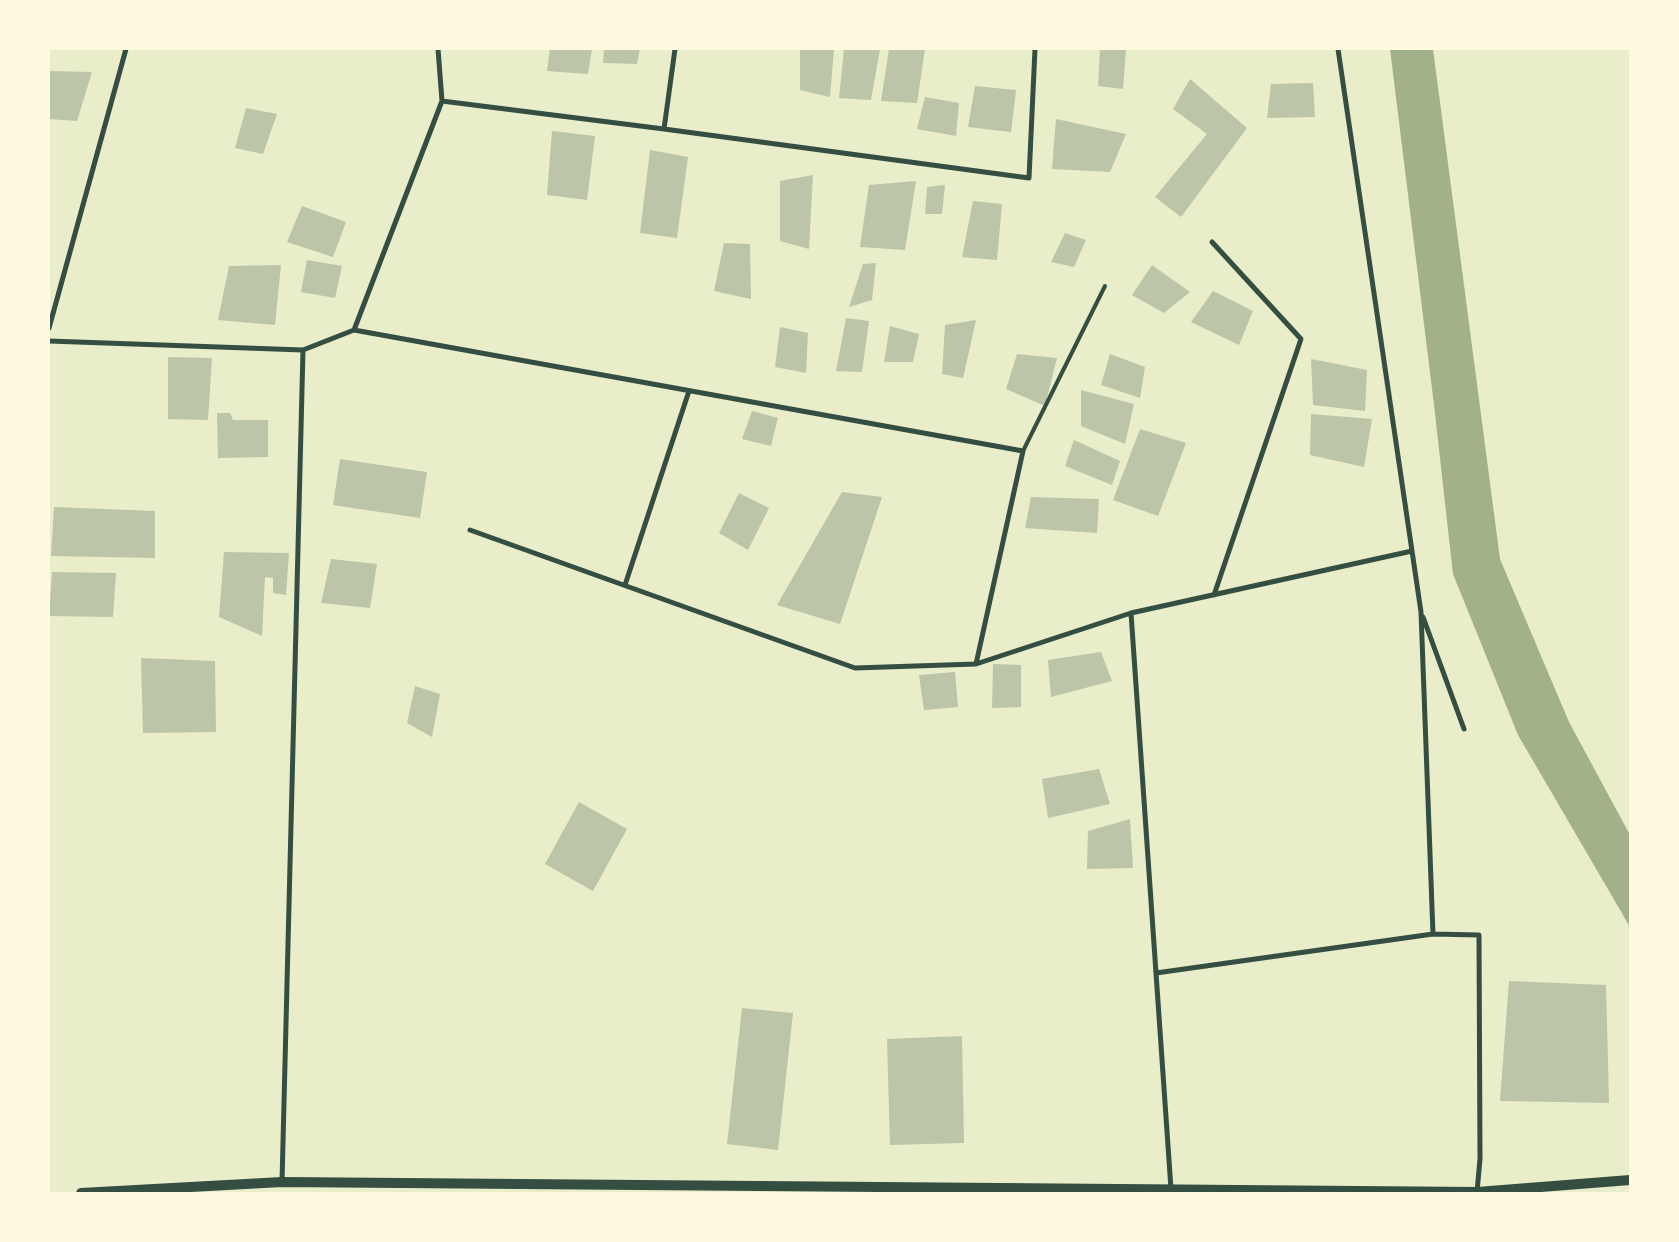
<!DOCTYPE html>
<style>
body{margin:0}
#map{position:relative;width:1679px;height:1242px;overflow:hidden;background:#e9edc9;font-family:"Alegreya Sans",sans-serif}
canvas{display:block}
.frame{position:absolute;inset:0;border:50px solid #fefae0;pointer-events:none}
</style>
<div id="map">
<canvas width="1679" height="1242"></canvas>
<div class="frame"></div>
</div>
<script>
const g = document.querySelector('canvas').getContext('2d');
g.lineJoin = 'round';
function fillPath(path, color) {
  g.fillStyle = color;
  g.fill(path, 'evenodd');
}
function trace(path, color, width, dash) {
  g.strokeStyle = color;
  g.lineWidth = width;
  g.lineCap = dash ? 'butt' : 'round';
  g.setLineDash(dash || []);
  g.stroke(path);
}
const water = new Path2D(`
 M 1390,49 L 1433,49 L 1500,559 L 1569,722 L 1630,835 L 1630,927 L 1518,735 L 1453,574 L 1434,405 Z`);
const building = new Path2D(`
 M 550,49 L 592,49 L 588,74 L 547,71 Z
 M 604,49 L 640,49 L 637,64 L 603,63 Z
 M 800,49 L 834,49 L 830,97 L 800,90 Z
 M 844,49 L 880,49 L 871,100 L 839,98 Z
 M 889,49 L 925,49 L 917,103 L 881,101 Z
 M 1100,49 L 1126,49 L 1123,89 L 1098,86 Z
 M 49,71 L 92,72 L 77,121 L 49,119 Z
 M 1190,79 L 1247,128 L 1181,217 L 1155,197 L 1207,134 L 1173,109 Z
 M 1313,83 L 1315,117 L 1267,118 L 1271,84 Z
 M 975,86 L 1016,90 L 1011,132 L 968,127 Z
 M 925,97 L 959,103 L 956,136 L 917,129 Z
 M 246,108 L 277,114 L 263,154 L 235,148 Z
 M 1056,119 L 1126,134 L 1110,172 L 1052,169 Z
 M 552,131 L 595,136 L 587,200 L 547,195 Z
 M 650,150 L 688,157 L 677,238 L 640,233 Z
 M 813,175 L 809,249 L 780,241 L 780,181 Z
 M 916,181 L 905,250 L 860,247 L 869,185 Z
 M 945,185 L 942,214 L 925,214 L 927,187 Z
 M 973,201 L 1002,204 L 997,260 L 962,257 Z
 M 302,206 L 346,222 L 333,257 L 287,242 Z
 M 1065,233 L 1086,240 L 1074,267 L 1051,262 Z
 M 724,243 L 750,244 L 751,299 L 714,291 Z
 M 307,260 L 342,266 L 335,298 L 301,292 Z
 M 876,263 L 872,300 L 849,307 L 863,264 Z
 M 281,265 L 275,325 L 218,320 L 229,266 Z
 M 1152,265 L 1190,292 L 1164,313 L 1132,295 Z
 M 1213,291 L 1253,311 L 1239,345 L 1191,322 Z
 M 846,318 L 869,321 L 862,372 L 836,371 Z
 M 976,320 L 963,378 L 942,374 L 945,325 Z
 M 890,326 L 919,334 L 913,362 L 884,362 Z
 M 780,327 L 808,333 L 806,373 L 775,367 Z
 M 1017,354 L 1057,358 L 1045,406 L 1006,389 Z
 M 1110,354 L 1145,367 L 1140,398 L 1101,385 Z
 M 168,357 L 212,358 L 208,420 L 168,419 Z
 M 1311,359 L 1367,370 L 1365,411 L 1313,405 Z
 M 1081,390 L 1134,404 L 1125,444 L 1081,426 Z
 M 752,411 L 778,418 L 771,446 L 742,439 Z
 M 217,413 L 230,413 L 233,420 L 268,420 L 268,457 L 218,458 Z
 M 1311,414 L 1372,419 L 1364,467 L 1310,455 Z
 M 1140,429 L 1186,443 L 1158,516 L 1113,500 Z
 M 1074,440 L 1120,461 L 1112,485 L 1065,466 Z
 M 340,459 L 427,472 L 420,518 L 333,505 Z
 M 842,492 L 882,497 L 840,624 L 777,605 Z
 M 739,493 L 769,508 L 748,550 L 719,533 Z
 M 1031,497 L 1099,499 L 1097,533 L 1025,528 Z
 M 54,507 L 155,511 L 155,558 L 51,556 Z
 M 224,552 L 289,553 L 286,595 L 273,593 L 273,578 L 265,577 L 262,636 L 219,617 Z
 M 331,559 L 377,564 L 370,608 L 321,603 Z
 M 52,572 L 116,573 L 113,617 L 49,616 Z
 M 1101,652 L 1112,681 L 1051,697 L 1048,660 Z
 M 141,658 L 215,661 L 216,732 L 143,733 Z
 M 993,664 L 1021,665 L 1021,707 L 992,708 Z
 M 955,672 L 958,707 L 924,710 L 919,675 Z
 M 415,686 L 440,694 L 432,737 L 407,723 Z
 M 1099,769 L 1110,804 L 1048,818 L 1042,779 Z
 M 579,802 L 627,829 L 593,891 L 545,864 Z
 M 1130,819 L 1133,868 L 1087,869 L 1088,831 Z
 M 1509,981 L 1606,985 L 1609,1103 L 1500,1101 Z
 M 742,1008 L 793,1013 L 778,1150 L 727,1144 Z
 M 962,1036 L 964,1143 L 890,1145 L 887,1039 Z`);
const service = new Path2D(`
 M 1023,451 L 1105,286`);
const minor = new Path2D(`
 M 1338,49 L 1421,612 L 1433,934
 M 442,101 L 664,129 L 1029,178 L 1035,49
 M 664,129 L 675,49
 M 1212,242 L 1301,339 L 1214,595
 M 49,328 L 126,49
 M 354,330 L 442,101 L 438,49
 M 49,341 L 303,350 L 354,330 L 1023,451 L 976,664
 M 470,530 L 855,668 L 976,664 L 1131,613 L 1412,551
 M 625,585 L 689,391
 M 1131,613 L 1171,1189
 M 1423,617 L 1464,729
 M 1156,973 L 1433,934 L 1479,935 L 1480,1159 L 1477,1192
 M 282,1182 L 303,350`);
const secondary = new Path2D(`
 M 81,1193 L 282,1182 L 1477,1192 L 1630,1180`);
fillPath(water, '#a3b18a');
fillPath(building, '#bcc5a7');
trace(service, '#344e41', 4);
trace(minor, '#344e41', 5);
trace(secondary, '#344e41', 10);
</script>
